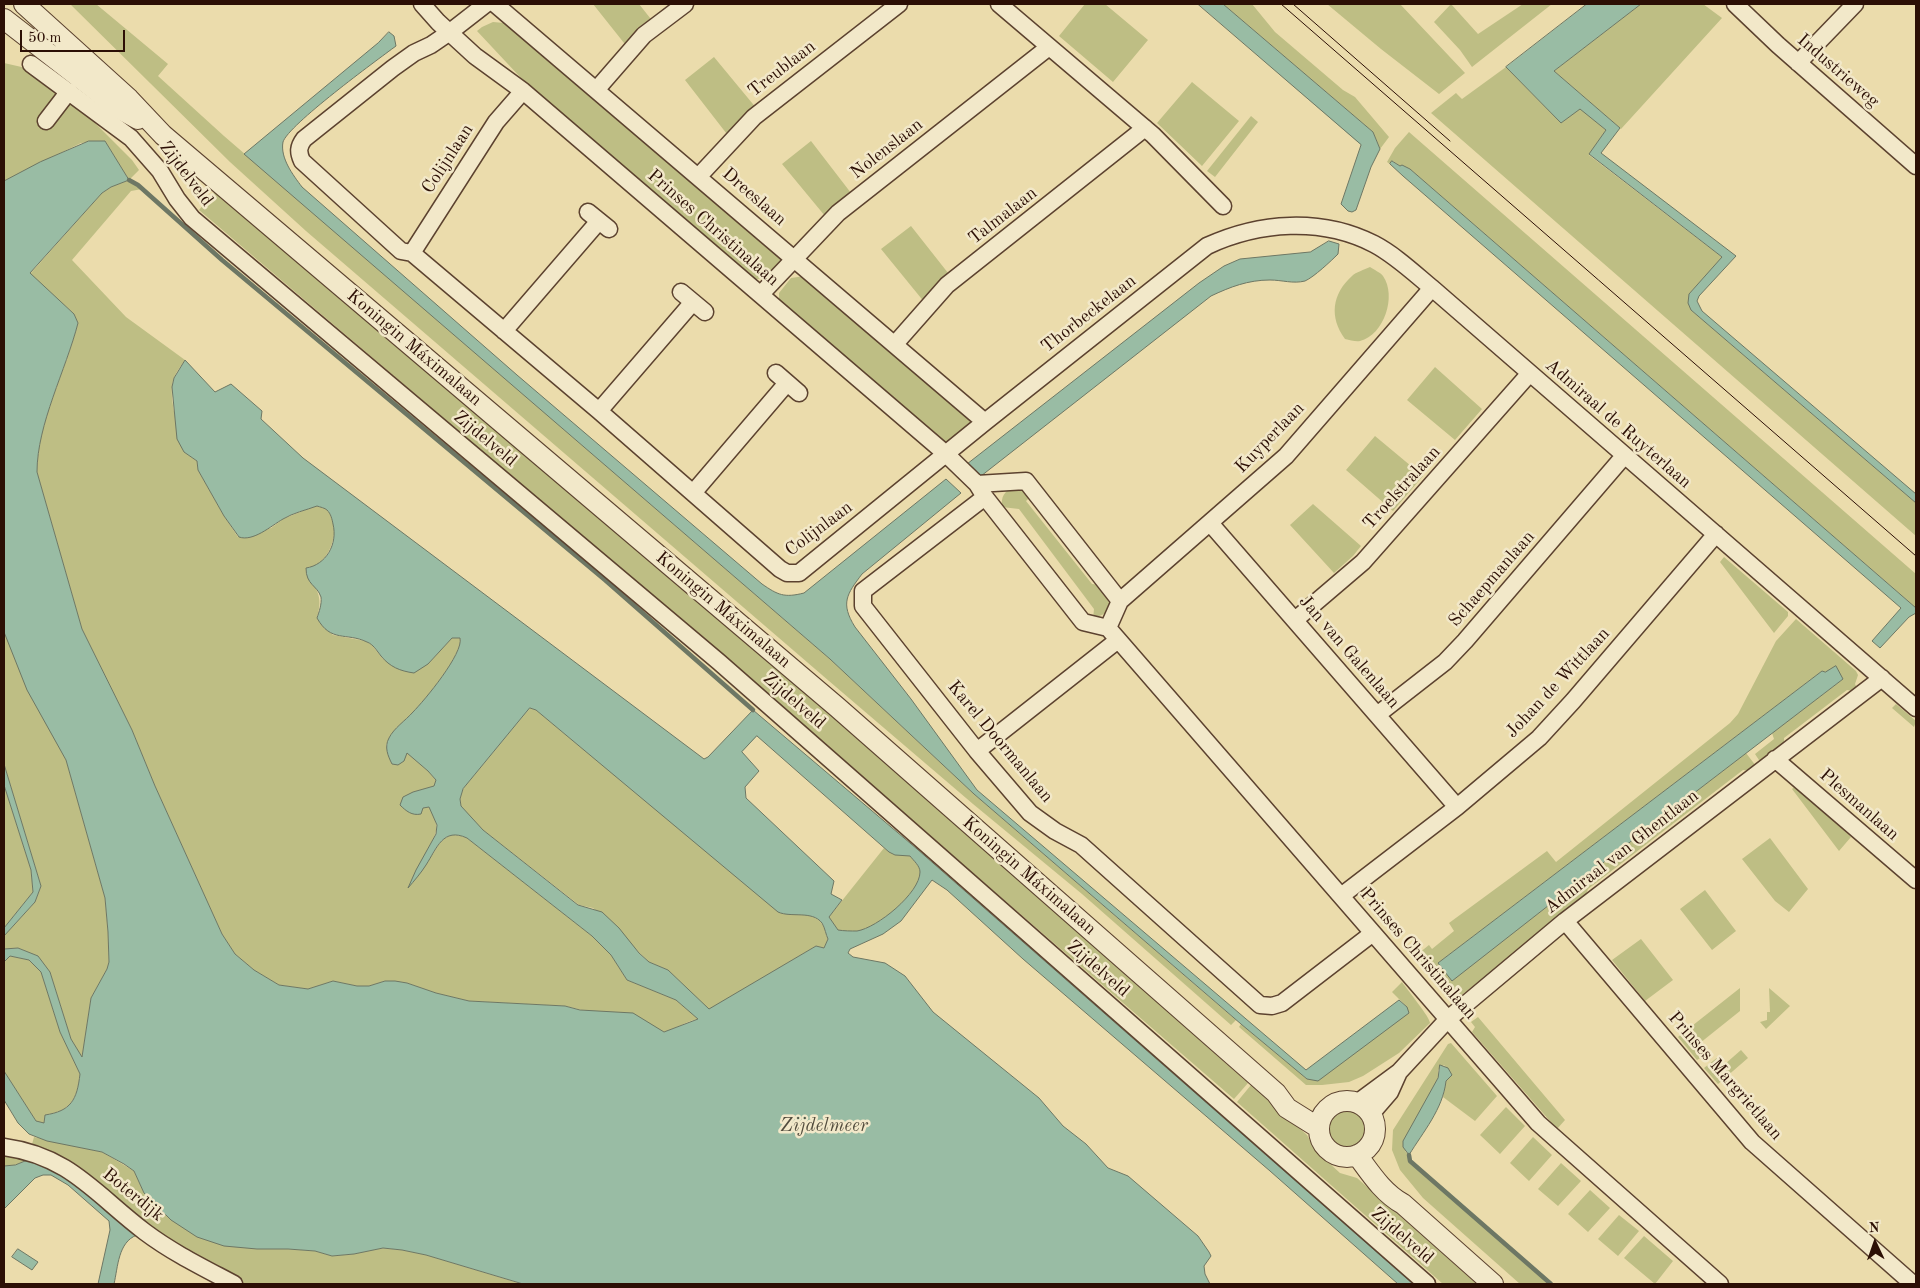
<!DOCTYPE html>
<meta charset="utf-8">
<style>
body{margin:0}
#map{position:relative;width:1920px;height:1288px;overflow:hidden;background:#ebdcac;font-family:"Old Standard TT",serif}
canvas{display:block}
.frame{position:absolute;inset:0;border:5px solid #2c0f05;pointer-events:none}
.north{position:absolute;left:1850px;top:1218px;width:50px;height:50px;-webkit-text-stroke:4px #f2e8c9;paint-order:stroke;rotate:357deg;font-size:14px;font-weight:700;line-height:20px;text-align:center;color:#2c0f05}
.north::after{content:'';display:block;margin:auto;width:18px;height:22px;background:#2c0f05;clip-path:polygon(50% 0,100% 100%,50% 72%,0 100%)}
.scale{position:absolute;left:20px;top:30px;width:105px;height:22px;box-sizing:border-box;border:2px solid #2c0f05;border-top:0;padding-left:6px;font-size:15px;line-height:18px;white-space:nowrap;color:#2c0f05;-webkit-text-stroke:4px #f2e8c9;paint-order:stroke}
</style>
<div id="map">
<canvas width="1920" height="1288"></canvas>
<div class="frame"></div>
<div class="north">N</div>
<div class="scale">50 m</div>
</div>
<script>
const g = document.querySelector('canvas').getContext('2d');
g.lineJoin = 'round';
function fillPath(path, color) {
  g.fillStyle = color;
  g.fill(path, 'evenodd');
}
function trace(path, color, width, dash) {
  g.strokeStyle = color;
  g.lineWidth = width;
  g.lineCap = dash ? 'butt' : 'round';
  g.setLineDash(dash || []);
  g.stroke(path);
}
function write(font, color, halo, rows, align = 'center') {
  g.font = font + ' "Old Standard TT",serif';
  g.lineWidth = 5;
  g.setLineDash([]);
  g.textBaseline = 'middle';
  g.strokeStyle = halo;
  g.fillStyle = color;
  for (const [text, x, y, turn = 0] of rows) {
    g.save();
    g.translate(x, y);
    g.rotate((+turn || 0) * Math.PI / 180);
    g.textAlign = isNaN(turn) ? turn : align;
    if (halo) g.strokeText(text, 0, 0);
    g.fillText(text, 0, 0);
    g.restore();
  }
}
const green = new Path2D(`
 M 70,4 L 96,4 L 168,64 L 158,76 L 224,136 L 830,659 L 974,794 L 1236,1020 L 1231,1025 L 1082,894 L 973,804 L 829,681 L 306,231 L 230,162 Z
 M 593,4 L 639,4 L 654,23 L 628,48 Z
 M 1085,4 L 1105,4 L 1148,40 L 1113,82 L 1059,36 Z
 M 1223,4 L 1252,4 L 1275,32 L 1343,90 L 1355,97 L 1389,137 L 1380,149 L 1373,132 Z
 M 1327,4 L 1400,4 L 1465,73 L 1439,94 L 1381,49 Z
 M 1451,4 L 1478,34 L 1523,4 L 1552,4 L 1472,67 L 1460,50 L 1434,22 Z
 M 1641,4 L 1703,4 L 1722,18 L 1621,129 L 1554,71 Z
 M 493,22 L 504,23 L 525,36 L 785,260 L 768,277 L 753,280 L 521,78 L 477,31 L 482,27 Z
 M 714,57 L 757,109 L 730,138 L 685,80 Z
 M 4,63 L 26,68 L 85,113 L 132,160 L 139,170 L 129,180 L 142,189 L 131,191 L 72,260 L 126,317 L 185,360 C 181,366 175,373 173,381 C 168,400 180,433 184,452 L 197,461 L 198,470 L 224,516 L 238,537 L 271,528 L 283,519 L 317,505 C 320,507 325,508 327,510 C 342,524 332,555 317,565 C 314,567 309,567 306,568 C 315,590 324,593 317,618 L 333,635 L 365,641 L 371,644 L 383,659 L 428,664 L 452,638 L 460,638 C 464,653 424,701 413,713 C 402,724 390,731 386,746 L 407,752 L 428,771 L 436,780 L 435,786 L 413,792 L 423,808 L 429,807 C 440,826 438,832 427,850 L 433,854 C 442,839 448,830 467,838 L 592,936 L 611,955 L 627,980 L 676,1000 L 698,1019 C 686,1021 676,1029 664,1032 L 654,1027 L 565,1006 L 469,1001 L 436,993 L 407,983 L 385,981 L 369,986 L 357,986 L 333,981 L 308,989 L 279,985 L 254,970 L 235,954 L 222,934 L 155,786 L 132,730 L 82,629 L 37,472 C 37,423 66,371 78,323 L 74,314 L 30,274 L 102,193 L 111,187 L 129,180 L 105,141 L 81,143 L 4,181 Z
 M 1506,67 L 1561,123 L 1580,108 L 1606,130 L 1589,155 L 1723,258 L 1689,294 L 1691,310 L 1916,503 L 1916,536 L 1431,113 L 1456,93 L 1462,99 Z
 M 1192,82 L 1239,121 L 1202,166 L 1157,123 Z
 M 1251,116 L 1258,122 L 1215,177 L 1207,171 Z
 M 1409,132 L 1916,574 L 1916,608 L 1410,169 L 1400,166 L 1393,161 L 1390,164 L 1387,162 L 1395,148 Z
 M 811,141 L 851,193 L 825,216 L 782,164 Z
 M 215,191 L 831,712 L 1248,1083 L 1234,1099 L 698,635 L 199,210 Z
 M 911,226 L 952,278 L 925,303 L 881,249 Z
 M 1370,267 C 1374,270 1380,272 1383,276 C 1397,296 1384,335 1360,341 C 1356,342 1350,340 1345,339 C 1329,317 1332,294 1352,276 C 1356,272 1364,270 1370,267 Z
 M 805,276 L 969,417 L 975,425 L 947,444 L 779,302 L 779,293 L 791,278 Z
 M 1435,367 L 1482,409 L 1455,440 L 1407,400 Z
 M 1375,436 L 1423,476 L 1393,511 L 1346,470 Z
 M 1014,486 L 1024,487 L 1030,493 L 1029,498 L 1026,501 L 1092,584 L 1101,585 L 1110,605 L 1106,613 L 1093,619 L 1094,609 L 1019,509 L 1002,507 C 1001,496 1004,492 1014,486 Z
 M 1313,504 L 1361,546 L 1353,556 L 1334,573 L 1290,525 Z
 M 1724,557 L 1788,612 L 1788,616 L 1774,633 L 1720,562 Z
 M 1796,619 L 1856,671 L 1858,675 L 1855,684 L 1857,688 L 1853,691 L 1847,690 L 1784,738 L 1784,744 L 1761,763 L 1755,754 L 1774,739 L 1772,733 L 1843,679 L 1822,671 L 1438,963 L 1452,980 L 1746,753 L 1756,766 L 1751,771 L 1743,770 L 1588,889 L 1585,898 L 1459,997 L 1452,996 L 1445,993 L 1414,957 L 1429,945 L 1432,949 L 1454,931 L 1449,923 L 1547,851 L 1556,862 L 1730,723 L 1738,714 L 1776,641 Z
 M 4,632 L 66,760 L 105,898 L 108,932 L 109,962 L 107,969 L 91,998 L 82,1058 L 71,1039 L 50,972 L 37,956 L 18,948 L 4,949 L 4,936 L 35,902 L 41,886 L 4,764 Z
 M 1896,704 L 1916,721 L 1914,727 L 1892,708 Z
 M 530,708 L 536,710 L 783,914 C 794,914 815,912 822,924 C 825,928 826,935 828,939 L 824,948 L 816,946 L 709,1010 L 668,970 L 649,962 L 593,908 L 579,905 L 483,830 L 467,814 L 461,806 L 460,799 L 463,789 Z
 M 4,785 L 31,870 L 33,892 L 4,928 Z
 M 1795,786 L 1851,837 L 1839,851 L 1792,789 Z
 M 1770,838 L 1808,889 L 1789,912 L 1775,901 L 1742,859 Z
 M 884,848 L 895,855 L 909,855 C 913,859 920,865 920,871 C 922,892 877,928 858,931 C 851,932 844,931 838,931 L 829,917 Z
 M 1705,890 L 1736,931 L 1712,950 L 1680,909 Z
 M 1641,939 L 1673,980 L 1645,1001 L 1612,960 Z
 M 10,956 L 29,960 L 41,972 L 60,1032 L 80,1074 C 77,1099 71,1111 45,1115 L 44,1124 L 36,1121 L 4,1071 L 4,962 Z
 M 1402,982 C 1408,991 1430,1017 1430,1023 L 1399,1053 L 1363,1076 L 1349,1082 L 1322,1085 L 1306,1085 L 1239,1027 L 1241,1024 L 1307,1079 L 1407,1007 L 1392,992 Z
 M 1740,988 L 1740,1011 L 1695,1047 L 1702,1057 L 1697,1060 L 1678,1037 Z
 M 1769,988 L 1790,1006 L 1766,1029 L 1760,1022 L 1767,1020 L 1767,1012 L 1770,1012 Z
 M 1478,1017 L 1565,1120 L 1557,1129 L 1472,1032 L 1475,1027 L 1471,1022 Z
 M 1451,1043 L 1497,1096 L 1475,1121 L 1443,1097 L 1446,1081 L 1452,1075 L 1444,1065 L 1438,1070 L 1438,1078 L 1405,1151 L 1409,1155 L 1410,1161 L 1551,1284 L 1520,1284 L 1423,1198 L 1400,1170 L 1392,1150 L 1393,1130 L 1448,1044 Z
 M 1741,1050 L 1748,1058 L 1718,1084 L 1704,1068 L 1718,1057 L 1725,1064 Z
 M 1251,1085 L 1307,1135 L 1315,1150 L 1340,1173 L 1357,1178 L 1477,1284 L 1443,1284 L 1237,1102 Z
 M 1506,1107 L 1525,1126 L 1500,1154 L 1480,1135 Z
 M1329 1129a18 18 0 1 1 36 0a18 18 0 1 1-36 0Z
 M 34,1137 L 102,1152 L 134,1171 L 144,1193 L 154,1202 L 257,1249 L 288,1249 L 315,1251 L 332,1256 L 353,1254 L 383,1248 L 402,1250 L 426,1255 L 522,1284 L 243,1284 L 210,1267 L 31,1148 Z
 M 1533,1137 L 1552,1155 L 1529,1181 L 1510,1163 Z
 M 4,1153 L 33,1158 L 15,1165 L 4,1166 Z
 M 1561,1163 L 1581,1181 L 1558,1206 L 1538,1189 Z
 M 1590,1190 L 1610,1208 L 1588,1232 L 1568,1214 Z
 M 1619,1215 L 1639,1231 L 1618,1256 L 1598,1239 Z
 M 1644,1236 L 1673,1261 L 1655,1284 L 1624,1258 Z`);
const water = new Path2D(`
 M 1198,4 L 1223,4 L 1373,132 L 1380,149 L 1371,167 L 1356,210 L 1352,212 L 1348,211 L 1341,204 L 1361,145 Z
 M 1587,4 L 1641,4 L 1554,71 L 1620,128 L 1601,153 L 1736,256 L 1699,296 L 1697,301 L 1702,311 L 1916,494 L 1916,503 L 1691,310 L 1688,303 L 1689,294 L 1722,257 L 1589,154 L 1606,130 L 1580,109 L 1561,123 L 1506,67 Z
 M 389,32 L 394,36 L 396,46 C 377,60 288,125 283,142 C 280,158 293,175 302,187 L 517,375 L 762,584 C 778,595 784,598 804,593 L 946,479 L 961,493 L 862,574 C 847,594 840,603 855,627 L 911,699 L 977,790 L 1306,1070 L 1399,1000 L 1407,1007 L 1409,1013 L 1318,1081 L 1307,1079 L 1241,1024 L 974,794 L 830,659 L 244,154 L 378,43 Z
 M 89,141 L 105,141 L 129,180 L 111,187 L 102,193 L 30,273 L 74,314 L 78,323 C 66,370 37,424 37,472 L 82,629 L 132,730 L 155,786 L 222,934 L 235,954 L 254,970 L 279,985 L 308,989 L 333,981 L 357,986 L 369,986 L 385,981 L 395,981 L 407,983 L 436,993 L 469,1001 L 565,1006 L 580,1010 L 633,1013 L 664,1032 L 698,1019 L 676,1000 L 627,980 L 611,955 L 592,936 L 467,838 C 443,827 437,848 426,865 C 421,873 414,881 408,888 L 416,870 L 436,834 L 437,825 L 429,807 L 423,808 L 421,814 C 412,816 406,811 400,805 L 403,797 L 413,792 L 434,786 L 436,780 L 428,771 L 407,753 L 404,761 L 398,765 L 392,764 C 388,756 384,747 389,738 C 394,728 405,721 413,712 C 424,701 464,653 460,638 L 452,638 L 428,664 L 414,673 C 400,671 390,667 381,656 C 377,651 373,644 367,642 C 346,632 331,643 317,618 C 319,612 322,604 321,597 C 317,585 306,585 306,568 C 326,565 338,544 333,524 C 332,519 331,514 327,510 C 325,508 320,507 317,506 C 306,510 293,513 283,519 C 271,526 253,542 239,537 L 224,516 L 198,470 L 197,461 L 184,452 L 177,439 L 172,387 L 174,378 L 185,360 L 215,392 L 231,384 L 262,411 L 261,419 L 303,458 L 704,759 L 708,757 L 753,710 L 917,849 L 1413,1284 L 1398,1284 L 1270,1171 L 1023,959 L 947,890 L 932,880 L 901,921 L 883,934 L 850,949 L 848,953 L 853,957 L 885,963 L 905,976 L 933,1012 L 1039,1098 L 1063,1126 L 1086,1144 L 1108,1168 L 1128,1176 L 1198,1236 L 1209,1252 L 1211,1256 L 1204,1266 L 1205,1274 L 1210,1284 L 523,1284 L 426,1255 L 402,1250 L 383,1248 L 354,1254 L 332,1256 L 315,1251 L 288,1249 L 257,1249 L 224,1246 L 197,1237 L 171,1220 L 144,1193 L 134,1171 L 124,1164 L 102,1152 L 47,1141 L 29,1134 L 18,1123 L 4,1100 L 4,1071 L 36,1121 L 44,1123 L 45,1115 C 71,1111 77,1100 80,1074 L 60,1032 L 41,972 L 29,960 L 10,956 L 4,962 L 4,949 L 18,948 L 38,956 L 50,972 L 71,1039 L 82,1057 L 91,998 L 107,969 L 109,962 L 108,932 L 105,898 L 66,760 L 27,690 L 4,632 L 4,181 L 40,162 ZM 530,708 L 536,710 L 778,912 C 791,918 812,910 822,923 C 825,928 826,935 828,939 L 824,948 L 816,946 L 709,1009 L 668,970 L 649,962 L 639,953 L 619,928 L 602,912 L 578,905 L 483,830 L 461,806 L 460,799 L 463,789 ZM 757,736 L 889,852 L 895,855 L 910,856 C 914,861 920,866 920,872 C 920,893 877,928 857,931 C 851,931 844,931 838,930 L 829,917 L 842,900 L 831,894 L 834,881 L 746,798 L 745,787 L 759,771 L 742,752 Z
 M 1392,161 L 1400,166 L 1402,165 L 1410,169 L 1916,608 L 1916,613 L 1909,617 L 1880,648 L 1872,641 L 1901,608 L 1403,176 L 1390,164 Z
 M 1329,241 L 1339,244 L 1338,254 C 1331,261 1314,277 1305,281 C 1293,284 1282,280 1270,280 C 1248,280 1230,287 1211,296 L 981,476 L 967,464 L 1199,283 L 1224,266 L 1240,259 L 1310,252 Z
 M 1836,666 L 1843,679 L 1604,862 L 1452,981 L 1438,963 L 1822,671 L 1825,672 Z
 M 4,764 L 41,886 L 35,902 L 4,936 L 4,928 L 33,892 L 31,870 L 4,785 Z
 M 1440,1065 L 1448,1068 L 1452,1075 L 1446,1081 C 1443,1109 1423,1132 1409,1155 L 1403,1147 L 1403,1141 L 1438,1078 Z
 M 33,1158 C 70,1174 107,1208 137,1235 C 118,1242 118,1267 114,1284 L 98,1284 L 110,1230 L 109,1221 L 68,1185 L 51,1175 L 43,1175 L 35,1178 L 4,1209 L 4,1166 L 15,1165 Z
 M 18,1249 L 38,1262 L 32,1270 L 12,1257 Z`);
const stream = new Path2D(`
 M 129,180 L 138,185 L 222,260 L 605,580 L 753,710
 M 1409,1155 L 1410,1161 L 1551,1284`);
const minor = new Path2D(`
 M 422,4 L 438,22 L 475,56 L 523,91 L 946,454 L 977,484 L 985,497 L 1083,622 L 1108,628 L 1538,1123 L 1720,1284
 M 486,4 L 450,32 L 431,45 L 414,53 L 393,68 L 304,139 C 298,147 298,152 302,161 L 401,251 L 412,253 L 599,411 L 780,569 L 787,573 L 799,573 L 985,422 L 1207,246 C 1259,222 1321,217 1374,244 C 1395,255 1414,273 1432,288 L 1916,708
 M 495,4 L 985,422
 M 999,4 L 1153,135 L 1223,206
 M 1735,4 L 1778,45 L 1916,166
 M 1798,63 L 1855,4
 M 31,64 L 131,138 L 160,171 L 177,199 L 192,218 L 719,662 L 1427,1284
 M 597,89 L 644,35 L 685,4
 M 46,121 L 69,91
 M 699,176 L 754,117 L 899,4
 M 588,212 L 609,229
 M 412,253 L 496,122 L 523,91
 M 681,292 L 705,312
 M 761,294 L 838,213 L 1049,47
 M 504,331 L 599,221
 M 895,344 L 947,285 L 1145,128
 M 776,373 L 799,393
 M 599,411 L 693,302
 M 977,484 L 1026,481 L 1120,601
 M 693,493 L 787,383
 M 985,497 L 863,591 L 863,606 L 977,751 L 1030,813 L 1055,831 L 1081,845 L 1260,1005 L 1272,1006 L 1282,1003 L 1373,933
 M 1210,523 L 1457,807
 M 1295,620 L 1363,562 L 1530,373
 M 1108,628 L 1120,601 L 1286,456 L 1432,288
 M 1377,715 L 1445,662 L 1465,641 L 1624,456
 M 977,751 L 1118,640
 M 1775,759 L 1916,880
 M 1341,896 L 1457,807 L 1539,738 L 1573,701 L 1716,534
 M 1565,921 L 1752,1142 L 1913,1284
 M 1357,1103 L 1399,1072 L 1448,1019 L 1565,921 L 1882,678
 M 1371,1114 L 1390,1092 L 1399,1072
 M 4,1147 C 70,1156 96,1195 145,1232 C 173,1253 204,1268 234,1284`);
const tertiary = new Path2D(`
 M 24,4 L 129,99 L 163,135 L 837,707 L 1276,1093 L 1287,1108 L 1319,1128
 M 4,19 L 120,109 L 138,119
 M1319 1129a28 28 0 1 1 56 0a28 28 0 1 1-56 0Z
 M 1357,1155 C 1371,1174 1383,1193 1403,1204 L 1493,1284`);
const tram = new Path2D(`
 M 1281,4 L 1916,556
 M 1293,4 L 1450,141`);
const streetNames = [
 ["Treublaan",782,69,-38],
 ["Industrieweg",1838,71,41],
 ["Nolenslaan",887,149,-38],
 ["Colijnlaan",448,159,-57],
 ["Zijdelveld",186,174,53],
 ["Dreeslaan",754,197,41],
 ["Talmalaan",1003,216,-38],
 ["Prinses Christinalaan",713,228,41],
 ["Thorbeckelaan",1089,314,-38],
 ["Koningin Máximalaan",414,348,40],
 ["Admiraal de Ruyterlaan",1618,424,41],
 ["Kuyperlaan",1270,438,-46],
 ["Zijdelveld",485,439,40],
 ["Troelstralaan",1402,488,-48],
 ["Colijnlaan",819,529,-37],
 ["Schaepmanlaan",1492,579,-49],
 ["Koningin Máximalaan",723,610,40],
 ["Jan van Galenlaan",1349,652,49],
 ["Johan de Wittlaan",1558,683,-47],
 ["Zijdelveld",794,701,41],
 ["Karel Doormanlaan",1000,742,50],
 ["Plesmanlaan",1859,805,41],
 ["Admiraal van Ghentlaan",1622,852,-38],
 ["Koningin Máximalaan",1029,876,41],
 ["Prinses Christinalaan",1418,954,49],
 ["Zijdelveld",1098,969,41],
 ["Prinses Margrietlaan",1725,1076,49],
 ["Boterdijk",133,1195,39],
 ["Zijdelveld",1402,1236,41]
];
const waterNames = [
 ["Zijdelmeer",824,1126]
];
fillPath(green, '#bebe84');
fillPath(water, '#99bca4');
trace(water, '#6d7764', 1);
trace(stream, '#6d7764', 4.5);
trace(minor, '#5c422f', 19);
trace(tertiary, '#5c422f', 22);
trace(minor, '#f2e8c9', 16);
trace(tertiary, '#f2e8c9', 20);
trace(tram, '#2c0f05', 1);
write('18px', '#2c0f05', '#f2e8c9', streetNames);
write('italic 19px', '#524c3d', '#f2e8c9', waterNames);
</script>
